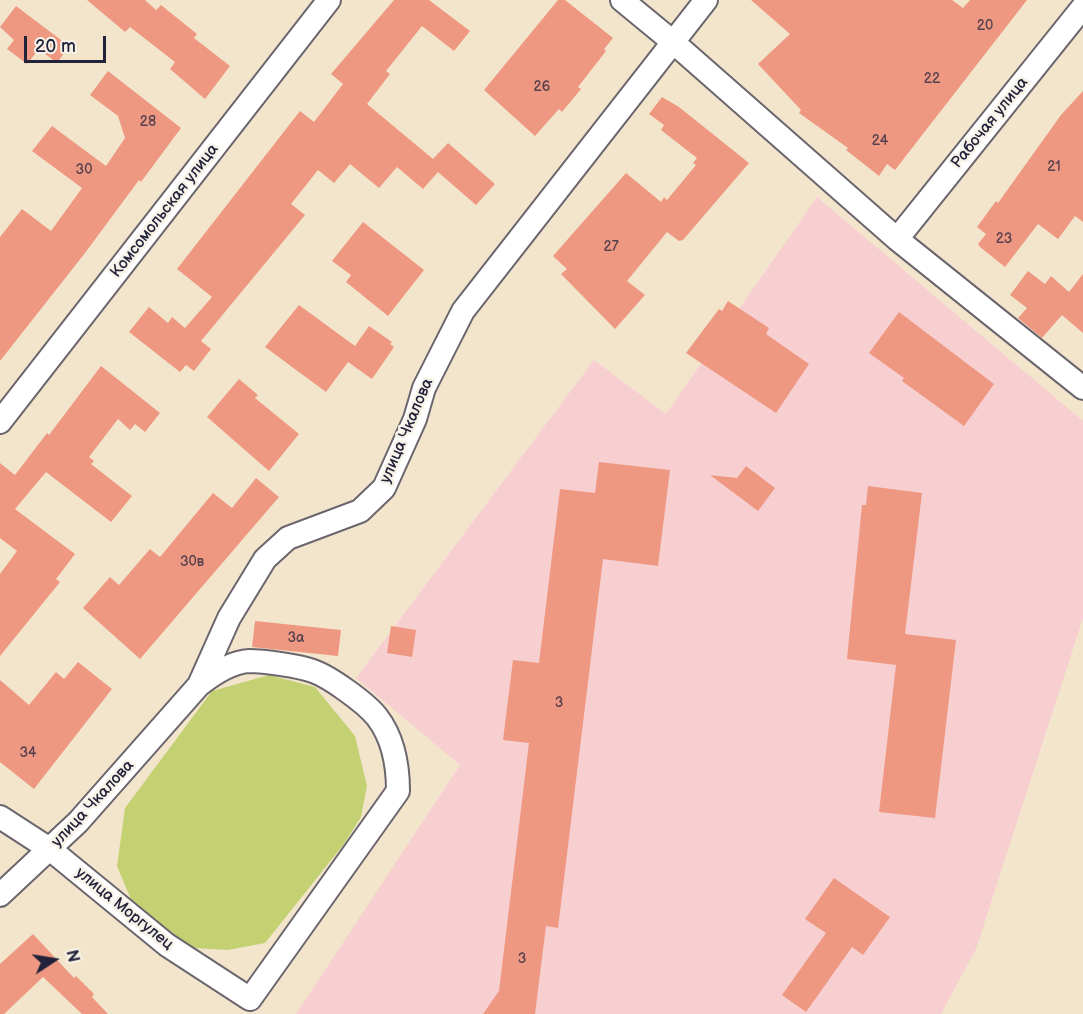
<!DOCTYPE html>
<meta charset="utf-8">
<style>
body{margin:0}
#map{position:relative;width:1083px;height:1014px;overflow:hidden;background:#f3e5cc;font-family:"Balsamiq Sans",sans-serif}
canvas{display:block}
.north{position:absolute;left:24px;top:930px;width:60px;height:60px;-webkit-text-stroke:4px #f7f3e8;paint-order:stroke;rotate:78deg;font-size:16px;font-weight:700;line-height:24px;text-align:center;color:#22223b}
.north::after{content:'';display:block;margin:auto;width:21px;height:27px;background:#22223b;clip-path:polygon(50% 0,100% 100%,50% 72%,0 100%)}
.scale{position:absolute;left:24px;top:36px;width:82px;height:27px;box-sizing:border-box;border:3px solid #22223b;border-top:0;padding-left:8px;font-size:18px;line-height:21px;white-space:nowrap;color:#22223b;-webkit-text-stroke:4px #f7f3e8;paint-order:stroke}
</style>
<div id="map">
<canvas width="1083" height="1014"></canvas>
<div class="north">N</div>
<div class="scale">20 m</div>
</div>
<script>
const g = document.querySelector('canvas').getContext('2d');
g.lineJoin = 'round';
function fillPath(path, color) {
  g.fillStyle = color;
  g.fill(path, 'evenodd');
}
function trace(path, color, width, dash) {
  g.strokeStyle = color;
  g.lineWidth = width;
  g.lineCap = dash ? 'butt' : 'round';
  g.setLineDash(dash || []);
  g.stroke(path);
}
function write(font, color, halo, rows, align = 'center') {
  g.font = font + ' "Balsamiq Sans",sans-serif';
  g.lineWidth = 5;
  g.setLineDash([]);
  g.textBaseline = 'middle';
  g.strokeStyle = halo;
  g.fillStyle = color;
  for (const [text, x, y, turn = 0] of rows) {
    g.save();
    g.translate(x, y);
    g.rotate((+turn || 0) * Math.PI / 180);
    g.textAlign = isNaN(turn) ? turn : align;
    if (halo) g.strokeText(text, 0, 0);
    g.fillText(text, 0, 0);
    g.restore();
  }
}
const built = new Path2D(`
 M 817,197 L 1083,421 L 1083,618 L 976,949 L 941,1014 L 296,1014 L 460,765 L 356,678 L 594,360 L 666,414 Z`);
const green = new Path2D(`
 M 269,675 L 315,687 L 355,736 L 367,786 L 361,817 L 344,844 L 265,943 L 228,950 L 194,948 L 170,936 L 134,907 L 117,866 L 125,808 L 212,691 Z`);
const building = new Path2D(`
 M 87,0 L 145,0 L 156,10 L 161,5 L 197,34 L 194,38 L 230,66 L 205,99 L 170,69 L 175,62 L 130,27 L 125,32 Z
 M 394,0 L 429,0 L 470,31 L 454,51 L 422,26 L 386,71 L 390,74 L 367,104 L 433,159 L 448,143 L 495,184 L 476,205 L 438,172 L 423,189 L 397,167 L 379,188 L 350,164 L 334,183 L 318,170 L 291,204 L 305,215 L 201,341 L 211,349 L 194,371 L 186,365 L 180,372 L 129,332 L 149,307 L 168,323 L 172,317 L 185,328 L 212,297 L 177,269 L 300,111 L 314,122 L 343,84 L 331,74 Z
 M 558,0 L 565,0 L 613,38 L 604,49 L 606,51 L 578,87 L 581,89 L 562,112 L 559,109 L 535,136 L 484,90 Z
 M 751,0 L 952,0 L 963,8 L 970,0 L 1027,0 L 895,170 L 887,164 L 879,176 L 846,150 L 848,148 L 799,113 L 801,110 L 758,64 L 790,34 Z
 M 16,6 L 69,46 L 57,63 L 39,49 L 27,64 L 7,49 L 14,40 L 0,27 Z
 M 108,71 L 181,128 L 141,182 L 139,180 L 85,253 L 0,361 L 0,237 L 22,209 L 51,231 L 82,188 L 32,151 L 52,126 L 106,166 L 125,138 L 118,116 L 90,95 Z
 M 1083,91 L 1083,222 L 1075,216 L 1058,239 L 1038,224 L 1005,267 L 980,247 L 978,244 L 986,234 L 977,227 L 996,201 L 998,203 L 1061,115 Z
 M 662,97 L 679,107 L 749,163 L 683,240 L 679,241 L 667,232 L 627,281 L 645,295 L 615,329 L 561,274 L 567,269 L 553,256 L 626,173 L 661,202 L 664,197 L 667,200 L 696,165 L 693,163 L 697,158 L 661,130 L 664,125 L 649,114 Z
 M 363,222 L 424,270 L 388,316 L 346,282 L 351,275 L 332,261 Z
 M 1028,271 L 1045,284 L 1051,276 L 1069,292 L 1083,274 L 1083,333 L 1062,315 L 1042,338 L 1018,318 L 1027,308 L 1010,295 Z
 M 728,301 L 769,328 L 766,334 L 809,364 L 776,413 L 686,353 L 719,309 L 722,311 Z
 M 299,305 L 355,346 L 369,326 L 392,342 L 390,344 L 394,347 L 372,379 L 348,362 L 326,392 L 265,347 Z
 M 899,312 L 994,384 L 964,426 L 902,381 L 904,378 L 869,353 Z
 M 101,366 L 160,413 L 145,432 L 135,424 L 130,430 L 118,419 L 89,457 L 94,461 L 91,464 L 132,496 L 111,522 L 46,472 L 15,509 L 75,554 L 56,579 L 60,582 L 0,656 L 0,574 L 17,551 L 0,538 L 0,463 L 15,475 L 47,433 L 49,435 Z
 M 239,379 L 258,395 L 255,398 L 299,434 L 269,471 L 207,417 Z
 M 599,462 L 670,470 L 658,566 L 603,559 L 558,928 L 546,926 L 535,1014 L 483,1014 L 499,991 L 529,743 L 503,740 L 513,660 L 539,663 L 560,489 L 595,493 Z
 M 746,466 L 775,488 L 758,511 L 710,475 L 737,478 Z
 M 256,478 L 279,497 L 140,659 L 83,608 L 110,577 L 119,585 L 150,549 L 160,557 L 213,493 L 232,508 Z
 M 868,486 L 922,493 L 905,634 L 956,640 L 935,818 L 879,812 L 896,665 L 847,659 L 862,505 L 866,505 Z
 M 255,621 L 341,630 L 338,656 L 252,647 Z
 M 391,626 L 416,630 L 412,657 L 387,653 Z
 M 78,662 L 112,689 L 34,789 L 0,762 L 0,680 L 29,705 L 56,672 L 64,679 Z
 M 834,878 L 890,917 L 863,955 L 852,947 L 806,1012 L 782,995 L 826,933 L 805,919 Z
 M 33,934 L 74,978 L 76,976 L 94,994 L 92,997 L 108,1014 L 82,1014 L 43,977 L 4,1014 L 0,1014 L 0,964 Z`);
const minor = new Path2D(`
 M 622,0 L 673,42 L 897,239 L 1083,388
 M 897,239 L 1083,7
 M 0,422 L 329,0
 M 199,685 C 213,674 231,662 249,661 C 264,661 299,666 313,671 C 330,677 366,703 377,717 C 394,739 398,765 398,791 L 250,999
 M 0,817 L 51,850 L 167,945 L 250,999
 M 0,895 L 78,822 L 199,685 L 229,618 L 265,559 L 288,538 L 360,511 L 384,488 L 415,419 L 424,388 L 463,311 L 706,0`);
const numberNames = [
 ["20",985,26],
 ["22",932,79],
 ["26",542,87],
 ["28",148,122],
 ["24",880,141],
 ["21",1054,167],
 ["30",84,170],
 ["23",1004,239],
 ["27",611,247],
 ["30в",192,562],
 ["3а",296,638],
 ["3",559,703],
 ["34",28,753],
 ["3",522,959]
];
const streetNames = [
 ["Рабочая улица",990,123,-51],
 ["Комсомольская улица",165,211,-52],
 ["улица Чкалова",407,431,-67],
 ["улица Чкалова",93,804,-47],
 ["улица Моргулец",124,909,39]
];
fillPath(built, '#f7cfd0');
fillPath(green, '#c4d173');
fillPath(building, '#ee9882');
trace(minor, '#6b666e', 26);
trace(minor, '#fff', 22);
write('14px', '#55404d', null, numberNames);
write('16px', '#22223b', '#f7f3e8', streetNames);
</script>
